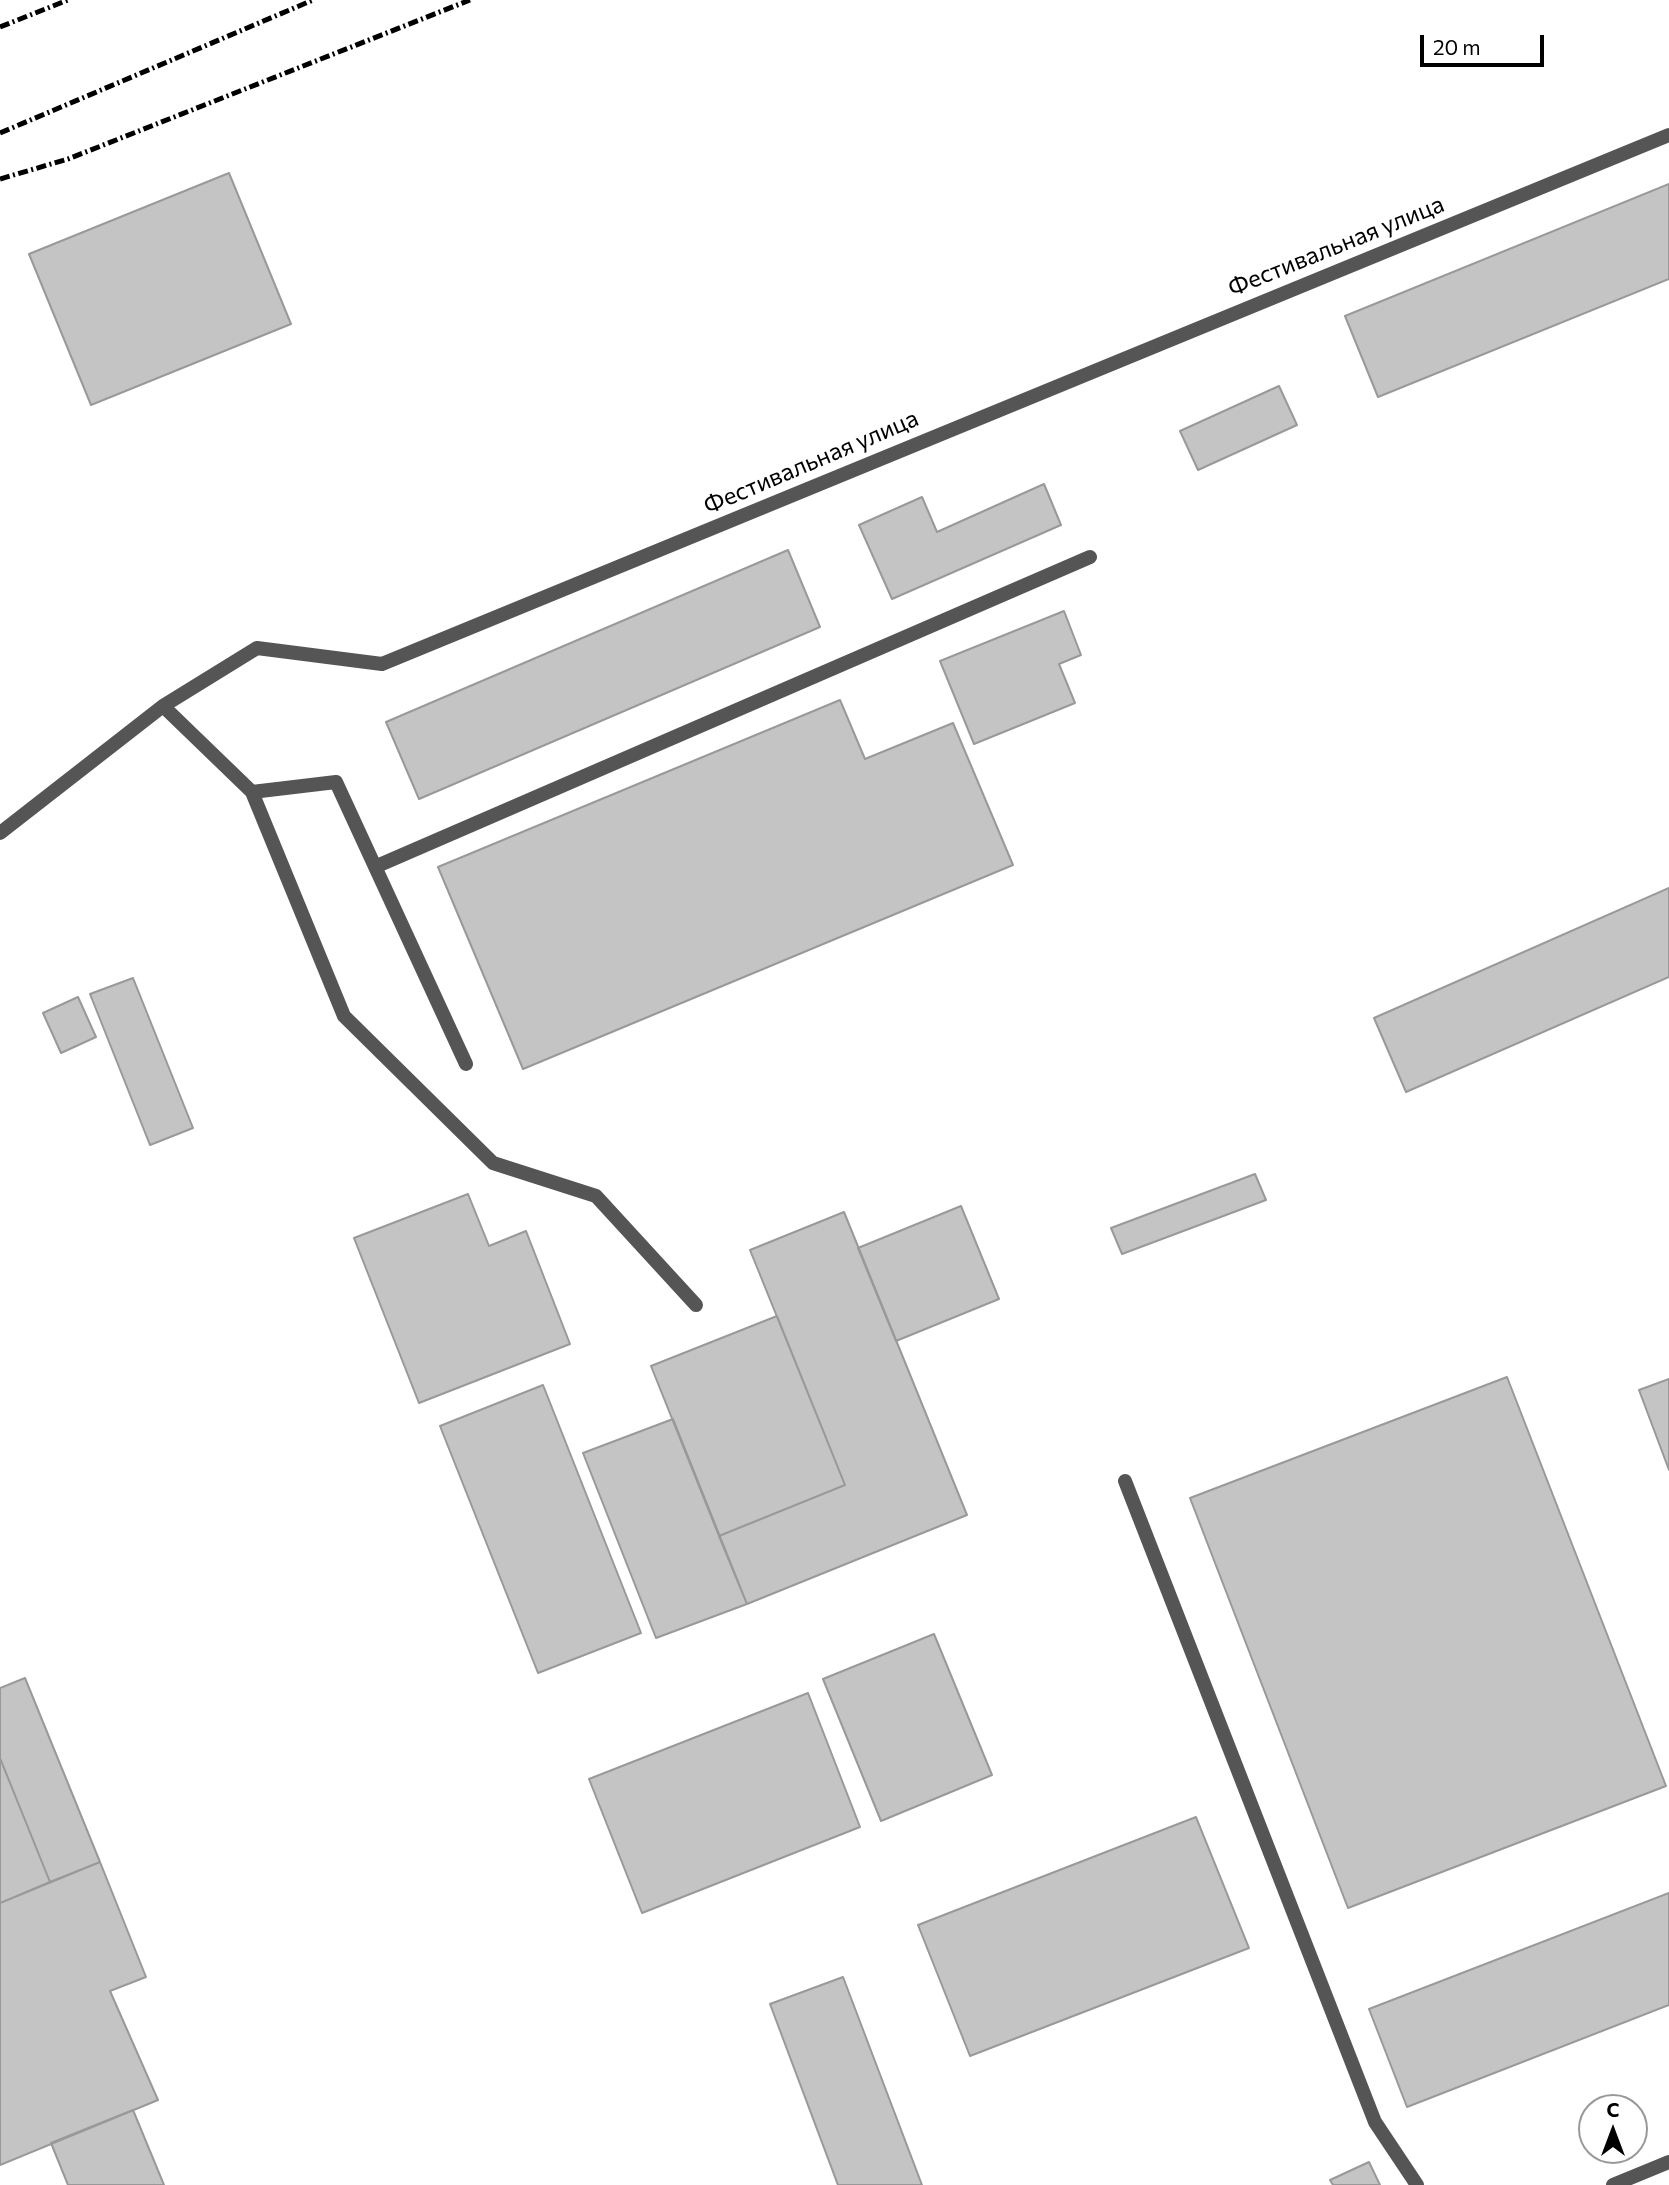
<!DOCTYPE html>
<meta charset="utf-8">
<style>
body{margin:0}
#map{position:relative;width:1669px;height:2185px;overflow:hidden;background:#fff;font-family:Commissioner,sans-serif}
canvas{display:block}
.north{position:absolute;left:1578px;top:2094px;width:70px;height:70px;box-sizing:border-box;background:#fff;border:2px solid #999;border-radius:50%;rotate:0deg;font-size:19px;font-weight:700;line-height:28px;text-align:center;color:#000}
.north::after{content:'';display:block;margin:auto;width:24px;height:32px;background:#000;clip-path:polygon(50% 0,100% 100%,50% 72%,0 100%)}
.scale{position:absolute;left:1420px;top:35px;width:124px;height:32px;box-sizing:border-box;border:4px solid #000;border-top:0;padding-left:9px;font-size:21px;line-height:24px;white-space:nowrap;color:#000;-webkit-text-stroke:5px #fff;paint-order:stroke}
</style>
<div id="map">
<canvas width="1669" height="2185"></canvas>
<div class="north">С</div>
<div class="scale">20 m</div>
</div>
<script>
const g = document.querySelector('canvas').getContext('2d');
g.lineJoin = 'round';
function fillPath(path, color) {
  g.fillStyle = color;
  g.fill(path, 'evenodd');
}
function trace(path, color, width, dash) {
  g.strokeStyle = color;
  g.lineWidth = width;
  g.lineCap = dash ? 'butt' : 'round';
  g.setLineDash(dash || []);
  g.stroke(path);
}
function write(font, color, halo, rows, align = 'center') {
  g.font = font + ' Commissioner,sans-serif';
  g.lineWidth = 5;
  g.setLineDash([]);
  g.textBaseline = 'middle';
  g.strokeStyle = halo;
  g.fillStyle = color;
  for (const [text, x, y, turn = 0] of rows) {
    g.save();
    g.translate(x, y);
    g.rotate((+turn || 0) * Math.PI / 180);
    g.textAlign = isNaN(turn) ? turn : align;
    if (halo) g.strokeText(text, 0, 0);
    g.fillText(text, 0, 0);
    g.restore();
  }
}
const building = new Path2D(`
 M 229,173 L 291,324 L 91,405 L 29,254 Z
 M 1669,184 L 1669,279 L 1378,397 L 1345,316 Z
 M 1279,386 L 1297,425 L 1198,470 L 1180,431 Z
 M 1044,484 L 1061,525 L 892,599 L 859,525 L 922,497 L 937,532 Z
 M 788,550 L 820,627 L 419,799 L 386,722 Z
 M 1064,611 L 1081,655 L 1059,664 L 1075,703 L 974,744 L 940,661 Z
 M 840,700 L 865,759 L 953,723 L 1013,865 L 523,1069 L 438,867 Z
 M 1669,888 L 1669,977 L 1406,1092 L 1374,1018 Z
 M 133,978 L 193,1128 L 150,1145 L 90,994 Z
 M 78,997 L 96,1037 L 61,1053 L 43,1013 Z
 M 1255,1174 L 1266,1200 L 1122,1254 L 1111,1228 Z
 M 468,1194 L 489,1246 L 526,1231 L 570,1344 L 419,1403 L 354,1238 Z
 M 961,1206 L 999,1299 L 896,1341 L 858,1248 Z
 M 844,1212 L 967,1515 L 747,1604 L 719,1536 L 845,1485 L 750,1250 Z
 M 777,1316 L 845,1485 L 719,1536 L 651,1366 Z
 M 1507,1377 L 1666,1786 L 1348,1908 L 1190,1498 Z
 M 1669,1379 L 1669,1470 L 1639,1390 Z
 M 543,1385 L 641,1633 L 538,1673 L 440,1426 Z
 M 673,1419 L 747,1604 L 656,1638 L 583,1453 Z
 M 934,1634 L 992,1775 L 881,1821 L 823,1679 Z
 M 25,1678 L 100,1862 L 50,1882 L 0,1758 L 0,1688 Z
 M 808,1693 L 860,1827 L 642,1913 L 589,1779 Z
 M 0,1758 L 50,1882 L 0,1903 Z
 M 1196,1817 L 1249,1948 L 970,2056 L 918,1925 Z
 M 100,1862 L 146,1977 L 110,1991 L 158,2100 L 0,2165 L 0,1903 Z
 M 1669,1893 L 1669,2005 L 1407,2107 L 1369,2009 Z
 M 843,1977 L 922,2185 L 838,2185 L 770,2004 Z
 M 133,2110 L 164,2185 L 68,2185 L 51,2143 Z
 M 1369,2162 L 1380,2185 L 1333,2185 L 1330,2180 Z`);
const service = new Path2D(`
 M 163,706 L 252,792 L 344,1016 L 493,1163 L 596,1196 L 696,1305
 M 252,792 L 336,782 L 466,1064
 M 0,833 L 163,706 L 257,648 L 382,664 L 1669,135
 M 377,866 L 1090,557
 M 1125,1481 L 1375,2122 L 1417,2185
 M 1613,2185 L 1669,2162`);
const rail = new Path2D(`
 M 0,27 L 68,0
 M 0,133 L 313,0
 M 0,179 L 68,159 L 470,0`);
const streetNames = [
 ["Фестивальная улица",1336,246,-22],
 ["Фестивальная улица",811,462,-23]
];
fillPath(building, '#c4c4c4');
trace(building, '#999', 2);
trace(service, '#555', 14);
trace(rail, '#000', 5, [10, 3.5, 2, 3.5]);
write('24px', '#000', '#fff', streetNames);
</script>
